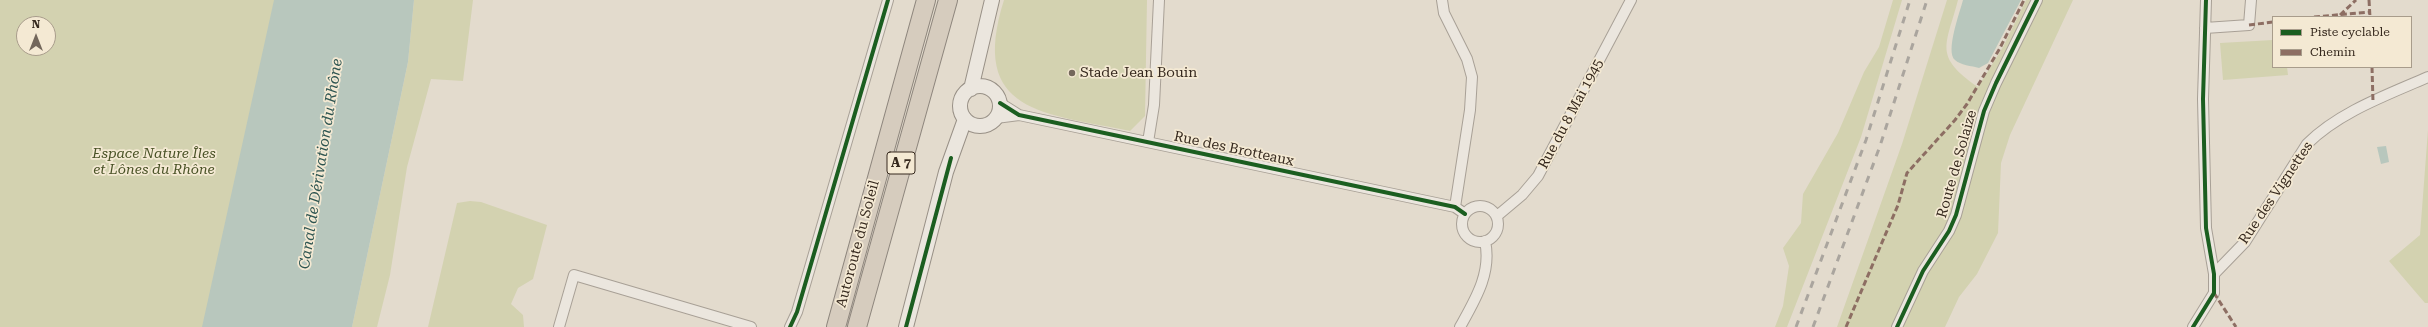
<!DOCTYPE html>
<meta charset="utf-8">
<style>
body{margin:0}
#map{position:relative;width:2428px;height:327px;overflow:hidden;background:#e3dbcd;font-family:"Roboto Serif",serif}
canvas{display:block}
.legend{position:absolute;left:2272px;top:16px;width:140px;height:52px;box-sizing:border-box;background:#f4e9d3;border:1px solid #a89c8b;margin:0;padding:5px 7px;list-style:none;font-size:12px;color:#36291e}
.legend li{display:flex;align-items:center;gap:8px;height:20px}
.legend b{width:20px;border:1px solid #a89c8b}
.north{position:absolute;left:16px;top:16px;width:40px;height:40px;box-sizing:border-box;background:#f4e9d3;border:1px solid #a89c8b;border-radius:50%;rotate:0deg;font-size:11px;font-weight:700;line-height:16px;text-align:center;color:#36291e}
.north::after{content:'';display:block;margin:auto;width:14px;height:18px;background:#73675b;clip-path:polygon(50% 0,100% 100%,50% 72%,0 100%)}
</style>
<div id="map">
<canvas width="2428" height="327"></canvas>
<ul class="legend">
<li><b style="height:5px;background:#1b5e20"></b>Piste cyclable</li>
<li><b style="height:5px;background:#8d6e63"></b>Chemin</li>
</ul>
<div class="north">N</div>
</div>
<script>
const g = document.querySelector('canvas').getContext('2d');
g.lineJoin = 'round';
function fillPath(path, color) {
  g.fillStyle = color;
  g.fill(path, 'evenodd');
}
function trace(path, color, width, dash) {
  g.strokeStyle = color;
  g.lineWidth = width;
  g.lineCap = dash ? 'butt' : 'round';
  g.setLineDash(dash || []);
  g.stroke(path);
}
function write(font, color, halo, rows, align = 'center') {
  g.font = font + ' "Roboto Serif",serif';
  g.lineWidth = 3.5;
  g.setLineDash([]);
  g.textBaseline = 'middle';
  g.strokeStyle = halo;
  g.fillStyle = color;
  for (const [text, x, y, turn = 0] of rows) {
    g.save();
    g.translate(x, y);
    g.rotate((+turn || 0) * Math.PI / 180);
    g.textAlign = isNaN(turn) ? turn : align;
    if (halo) g.strokeText(text, 0, 0);
    g.fillText(text, 0, 0);
    g.restore();
  }
}
const green = new Path2D(`
 M 0,0 L 337,0 L 282,327 L 0,327 ZM 24,24 L 48,24 L 48,48 L 24,48 Z
 M 414,0 L 473,0 L 463,81 L 431,79 L 407,167 L 390,275 L 377,327 L 352,327 L 408,62 Z
 M 1004,0 L 1147,0 L 1145,116 L 1130,131 C 1045,113 968,114 1004,0 Z
 M 1893,0 L 1902,0 L 1861,137 L 1787,327 L 1775,327 L 1783,306 L 1789,266 L 1783,248 L 1801,223 L 1803,194 L 1838,133 L 1864,72 L 1879,47 Z
 M 1947,0 L 1958,0 C 1946,46 1933,56 1978,87 L 2003,47 L 2026,0 L 2073,0 L 2010,135 L 2001,163 L 1998,233 L 1977,274 L 1959,297 L 1945,327 L 1837,327 L 1902,144 Z
 M 2273,40 L 2273,67 L 2287,67 L 2288,75 L 2223,80 L 2220,43 Z
 M 2428,130 L 2428,303 L 2425,303 L 2389,261 L 2420,235 Z
 M 470,201 L 481,202 L 547,225 L 533,279 L 518,288 L 511,304 L 523,315 L 524,327 L 428,327 L 457,203 Z`);
const water = new Path2D(`
 M 274,0 L 414,0 L 408,62 L 352,327 L 202,327 Z
 M 1963,0 L 2021,0 L 1988,63 L 1979,68 C 1972,66 1960,65 1955,60 C 1945,52 1960,12 1963,0 Z
 M 2386,146 L 2389,162 L 2381,164 L 2377,147 Z`);
const street = new Path2D(`
 M 1442,0 L 1444,13 L 1467,59 L 1472,77 L 1470,110 L 1455,207
 M 2205,28 L 2249,25 L 2251,0
 M 1000,103 L 1019,115 L 1455,207 L 1465,214
 M 996,118 L 1019,115
 M 1148,142 L 1154,105 L 1159,0
 M1462 224a18 18 0 1 1 36 0a18 18 0 1 1-36 0Z
 M 1497,216 L 1522,195 L 1538,176 L 1631,0
 M 2214,274 L 2245,242 L 2307,144 C 2339,112 2387,95 2428,77
 M 559,327 L 574,275 L 751,327
 M 790,327 L 797,312 L 888,0
 M 1460,327 C 1475,300 1492,273 1485,241
 M 1897,327 L 1923,271 L 1949,231 L 1956,215 L 1984,111 L 1996,83 L 2037,0
 M 2193,327 L 2214,293 L 2214,274 L 2206,228 L 2203,99 L 2206,0`);
const secondary = new Path2D(`
 M960 106a20 20 0 1 1 40 0a20 20 0 1 1-40 0Z
 M 971,89 L 992,0
 M 906,327 L 946,172 L 965,119`);
const highway = new Path2D(`
 M 836,327 L 926,0
 M 857,327 L 948,0`);
const rail = new Path2D(`
 M 1796,327 L 1866,140 L 1910,0
 M 1813,327 L 1880,146 L 1927,0`);
const quiet = new Path2D(`
 M 2369,0 L 2370,17
 M 2340,15 L 2356,0
 M 2314,17 L 2370,12
 M 2249,25 L 2273,22
 M 2372,67 L 2373,102
 M 2214,293 L 2236,327
 M 1846,327 L 1898,205 L 1907,173 L 1955,120 L 1967,104 L 2000,48 L 2024,0`);
const cycleway = new Path2D(`
 M 1000,103 L 1019,115 L 1455,207 L 1465,214
 M 790,327 L 797,312 L 888,0
 M 906,327 L 951,158
 M 1897,327 L 1923,271 L 1949,231 L 1956,215 L 1984,111 L 1996,83 L 2037,0
 M 2193,327 L 2214,293 L 2214,274 L 2206,228 L 2203,99 L 2206,0`);
const markers = [
 [1072,73,4,"#73675b"]
];
const shields = [
 [901,163,28]
];
const shieldNames = [
 ["A 7",901,163]
];
const poiNames = [
 ["Stade Jean Bouin",1080,73]
];
const streetNames = [
 ["Rue du 8 Mai 1945",1571,114,-62],
 ["Rue des Brotteaux",1234,149,12],
 ["Route de Solaize",1957,164,-74],
 ["Rue des Vignettes",2276,193,-56],
 ["Autoroute du Soleil",858,244,-75]
];
const parkNames = [
 ["Espace Nature Îles",154,154],
 ["et Lônes du Rhône",154,170]
];
const waterNames = [
 ["Canal de Dérivation du Rhône",321,164,-81]
];
fillPath(green, '#d3d2b0');
fillPath(water, '#b8c7bd');
trace(street, '#a8a096', 12);
trace(secondary, '#989086', 16);
trace(highway, '#8e867d', 20);
trace(street, '#ebe6de', 10);
trace(secondary, '#ebe6de', 14);
trace(highway, '#d6ccbe', 18);
trace(rail, '#aaa59e', 3, [7, 7]);
trace(quiet, '#8d6e63', 3, [6, 3]);
trace(cycleway, '#1b5e20', 4);
for (const [x, y, r, color] of markers) {
  const dot = new Path2D();
  dot.arc(x, y, r, 0, 2 * Math.PI);
  g.fillStyle = color;
  g.fill(dot);
  trace(dot, '#f4e9d3', 1.5);
}
for (const [x, y, w] of shields) {
  const box = new Path2D();
  box.roundRect(x - w / 2, y - 11, w, 22, 3);
  g.fillStyle = '#f4e9d3';
  g.fill(box);
  trace(box, '#36291e', 1);
}
write('bold 13px', '#36291e', null, shieldNames);
write('14px', '#36291e', '#f4e9d3', poiNames, 'left');
write('14px', '#36291e', '#f4e9d3', streetNames);
write('italic 14px', '#495226', '#f4e9d3', parkNames);
write('italic 15px', '#2e5551', '#f4e9d3', waterNames);
</script>
